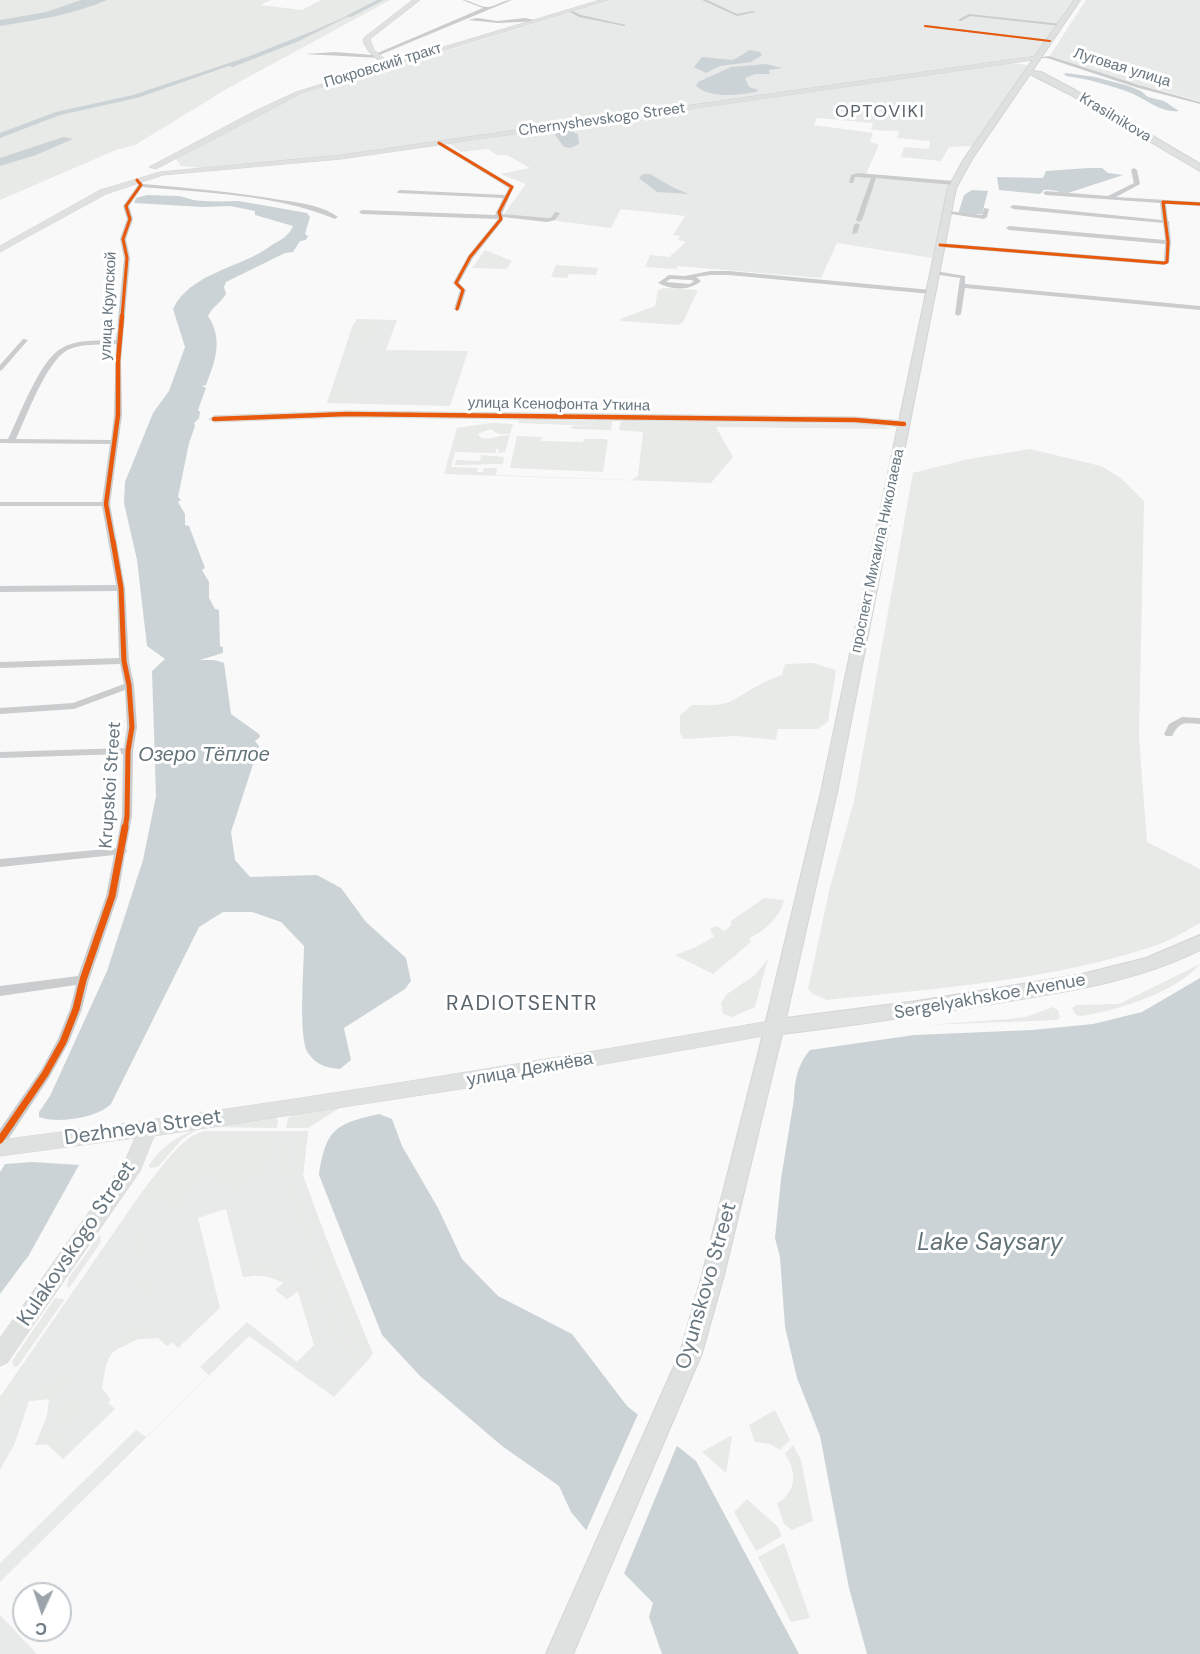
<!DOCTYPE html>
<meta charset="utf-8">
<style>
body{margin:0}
#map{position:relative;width:1200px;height:1654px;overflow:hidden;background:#f9f9f9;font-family:"DM Sans",sans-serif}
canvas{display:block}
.north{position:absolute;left:12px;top:1582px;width:60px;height:60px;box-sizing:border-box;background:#fff;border:2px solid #c3c8cc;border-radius:50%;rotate:183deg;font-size:16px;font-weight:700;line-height:24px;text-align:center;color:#68767f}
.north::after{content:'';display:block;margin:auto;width:21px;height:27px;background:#9ba4aa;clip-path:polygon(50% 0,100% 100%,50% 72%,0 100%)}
</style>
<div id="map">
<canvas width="1200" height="1654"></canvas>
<div class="north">С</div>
</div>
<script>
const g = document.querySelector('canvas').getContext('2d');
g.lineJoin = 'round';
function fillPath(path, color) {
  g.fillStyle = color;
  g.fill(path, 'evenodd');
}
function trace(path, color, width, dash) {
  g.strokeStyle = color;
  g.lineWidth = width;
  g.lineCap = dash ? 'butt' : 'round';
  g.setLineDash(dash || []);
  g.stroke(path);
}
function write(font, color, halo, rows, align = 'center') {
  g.font = font + ' "DM Sans",sans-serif';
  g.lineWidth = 6;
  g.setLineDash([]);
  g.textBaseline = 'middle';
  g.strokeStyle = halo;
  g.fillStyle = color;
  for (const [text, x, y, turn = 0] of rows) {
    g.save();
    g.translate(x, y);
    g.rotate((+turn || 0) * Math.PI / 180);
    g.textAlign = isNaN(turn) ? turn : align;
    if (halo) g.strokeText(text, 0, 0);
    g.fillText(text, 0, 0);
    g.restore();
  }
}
const built = new Path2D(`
 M 612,0 L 1072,0 L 1035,56 L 343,156 L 202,168 L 181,166 L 176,159 L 290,98 Z
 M 1086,0 L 1200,0 L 1200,101 L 1140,85 L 1049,57 Z
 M 1011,63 L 1028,65 L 974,146 L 949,147 L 941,161 L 901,157 L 904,147 L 929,149 L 930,141 L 897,138 L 899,131 L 871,130 L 873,123 L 817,118 L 814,125 L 873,133 L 870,142 L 879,145 L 866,174 L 950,182 L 932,258 L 837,243 L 821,278 L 678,266 L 676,269 L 645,267 L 650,255 L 669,257 L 684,244 L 685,241 L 678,240 L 680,236 L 673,235 L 685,216 L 621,209 L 611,228 L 504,214 L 526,184 L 500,174 L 530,168 L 507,155 L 497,155 L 488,149 L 461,152 L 450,144 Z
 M 357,319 L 397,320 L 386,350 L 468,351 L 450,406 L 327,403 L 352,327 Z
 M 205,1131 L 308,1131 L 303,1176 L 371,1357 L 334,1397 L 249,1336 L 0,1582 L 0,1563 L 136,1430 L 146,1437 L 209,1375 L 200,1367 L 247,1322 L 297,1362 L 314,1345 L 298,1291 L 287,1299 L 275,1290 L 284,1282 L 274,1278 L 257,1275 L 243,1277 L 226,1209 L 198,1218 L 220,1308 L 178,1348 L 172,1342 L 167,1346 L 158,1338 L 138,1339 L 123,1345 L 112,1353 L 106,1364 L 102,1388 L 111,1400 L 108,1403 L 115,1409 L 63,1459 L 47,1444 L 35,1445 L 47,1416 L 49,1399 L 29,1401 L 15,1443 L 0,1470 L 0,1397 L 139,1196 L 181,1145 L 192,1136 Z
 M 0,1615 L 37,1654 L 0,1654 Z`);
const green = new Path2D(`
 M 0,0 L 271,0 L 260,5 L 302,10 L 321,0 L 390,0 L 230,87 L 135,145 L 116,150 L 0,200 Z
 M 485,250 L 512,261 L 507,269 L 472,268 Z
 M 556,265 L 598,268 L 596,275 L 569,274 L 567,278 L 551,277 Z
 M 664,288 L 698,290 L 683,322 L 678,325 L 621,321 L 620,319 L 655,306 L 658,290 Z
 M 357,320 L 380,320 L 368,347 L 355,347 L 359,336 L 350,336 Z
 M 334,386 L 347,386 L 342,394 L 347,395 L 349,386 L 359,386 L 353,403 L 327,403 Z
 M 519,420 L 610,421 L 612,421 L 611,430 L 573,429 L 570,426 L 596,426 L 518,423 Z
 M 623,421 L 867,424 L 884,426 L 892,429 L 716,427 L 733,457 L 711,483 L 444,474 L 457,428 L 491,423 L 513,424 L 510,434 L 499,434 L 490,429 L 478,434 L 481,438 C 492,440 499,435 510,435 L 505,452 L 498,453 L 499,449 L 496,449 L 496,453 L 455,452 L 451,467 L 478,468 L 477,472 L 483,472 L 484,468 L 497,468 L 496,475 L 631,480 L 638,476 L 643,432 L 619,430 L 620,423 Z
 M 517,436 L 542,437 L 541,441 L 583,442 L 584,439 L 606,439 L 608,441 L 603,472 L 510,468 Z
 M 1030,449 L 1101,466 L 1121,478 L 1144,501 L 1139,737 L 1147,842 L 1200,869 L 1200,923 C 1187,930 1173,939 1160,944 C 1053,981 938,988 827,1000 L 813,994 L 808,989 L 830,887 L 854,801 L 913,473 L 969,459 Z
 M 481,455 L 504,457 L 503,464 L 455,465 L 456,460 L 480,461 Z
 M 813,663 L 836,670 L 828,722 L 817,729 L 778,729 L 776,740 L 736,736 L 684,739 L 680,734 L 680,715 L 692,705 C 706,705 722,707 735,699 C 751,690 763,681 782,675 L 785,664 Z
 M 764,898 L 784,900 C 781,916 764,932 749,938 L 751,942 L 713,974 L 675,955 L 696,947 L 714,937 L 710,929 L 716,926 L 725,931 L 731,925 L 731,921 Z
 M 768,959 L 755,1007 L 732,1017 L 723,1014 L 721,1003 L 727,994 L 755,975 Z
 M 1200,964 C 1177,992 1116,1011 1081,1016 L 1076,1015 L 1072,1008 L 1076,1005 L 1119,1004 Z
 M 1053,1007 L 1058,1010 L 1060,1017 L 1058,1020 L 926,1025 L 1009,1019 L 1026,1017 Z
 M 343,1106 L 308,1128 L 286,1128 L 288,1118 L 293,1114 Z
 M 274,1117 L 278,1120 L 277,1128 L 209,1127 Z
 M 198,1129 L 181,1140 L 158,1167 L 150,1168 L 149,1165 C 161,1147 177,1136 198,1129 Z
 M 205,1131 L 276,1131 L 267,1172 L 236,1189 L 238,1198 L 234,1200 C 225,1165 178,1181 186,1217 L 182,1218 L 180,1209 L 171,1209 L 139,1196 C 154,1177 181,1135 205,1131 Z
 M 288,1131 L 308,1131 L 303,1176 L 300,1177 Z
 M 284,1137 L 295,1177 L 285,1181 L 278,1160 Z
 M 304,1178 L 324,1235 L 323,1238 L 318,1240 L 300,1179 Z
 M 296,1181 L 314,1240 L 303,1242 L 286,1185 Z
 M 141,1229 L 151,1267 L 115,1280 L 119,1274 L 141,1266 L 135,1237 Z
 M 100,1234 L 101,1242 L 69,1288 L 67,1286 L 68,1279 Z
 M 328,1243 L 373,1354 L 370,1356 L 344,1336 L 318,1244 Z
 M 315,1245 L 341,1338 L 361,1353 L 357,1363 L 333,1343 L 307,1248 Z
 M 260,1263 L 271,1265 L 293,1273 L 284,1283 L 264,1275 L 243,1277 L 241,1267 Z
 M 152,1274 L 155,1294 L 149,1296 L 126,1283 Z
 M 302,1283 L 306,1291 L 322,1351 L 314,1344 L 298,1291 L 287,1299 L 285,1298 Z
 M 55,1298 L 65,1299 L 18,1366 L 14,1367 L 12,1361 Z
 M 140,1326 L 150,1327 L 171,1338 L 171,1342 L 167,1346 L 158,1338 L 138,1339 L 118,1349 L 112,1341 L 124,1332 Z
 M 57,1376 L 67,1376 L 73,1382 L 49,1404 L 49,1399 L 29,1401 L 39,1389 Z
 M 19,1378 L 19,1394 L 0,1417 L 0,1397 L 13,1379 Z
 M 69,1396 C 81,1395 87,1402 83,1413 L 70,1424 L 60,1424 L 54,1417 L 56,1407 Z
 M 775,1410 L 790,1440 L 780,1450 L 770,1444 L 755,1442 L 749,1425 Z
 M 49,1425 L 66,1436 L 63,1459 L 47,1444 L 35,1445 Z
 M 730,1436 L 732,1437 L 726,1473 L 702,1452 Z
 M 793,1445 L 801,1460 L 813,1521 L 792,1530 L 784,1524 L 777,1503 C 797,1492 797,1472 785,1454 Z
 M 747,1499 L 778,1527 L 782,1536 L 756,1551 L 734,1512 Z
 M 784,1543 L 810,1618 L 791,1622 L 758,1557 Z`);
const water = new Path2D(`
 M 81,0 L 107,0 C 72,15 37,20 0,26 L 0,20 L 46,12 Z
 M 365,8 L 299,41 L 233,67 L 227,65 L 313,31 Z
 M 750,50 L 760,52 L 762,55 L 751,62 L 720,66 L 706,73 L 694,67 L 702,57 L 733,60 Z
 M 766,64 L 783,68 L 769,70 L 770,74 L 755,74 L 745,78 L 749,87 L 758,90 L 756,92 C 739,95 710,99 696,86 L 698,82 L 731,67 Z
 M 1066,73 L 1095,77 L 1129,86 L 1141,91 L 1148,97 L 1164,101 L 1179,111 C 1161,113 1147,100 1131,93 C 1110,85 1088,79 1066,76 L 1064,74 Z
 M 557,130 L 574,130 L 574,133 L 578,134 L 579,144 L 570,148 L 564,147 L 553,132 Z
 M 63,137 L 73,139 L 36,155 L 0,166 L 0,158 Z
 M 1088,168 L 1102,168 L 1108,173 L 1123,175 L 1068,193 C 1059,193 1053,189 1044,190 L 1040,194 L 999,190 L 997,177 L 1043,178 L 1046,171 Z
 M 643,174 L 650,174 L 674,188 L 689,194 L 657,192 L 639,178 Z
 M 972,190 L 988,191 L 982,214 L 958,214 L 964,195 Z
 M 147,195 L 179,196 L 201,202 L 239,201 L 307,213 L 310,217 L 305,234 L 308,236 L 306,240 L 300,241 L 293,252 L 285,253 L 226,282 L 224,287 L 226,294 C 221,303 213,306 208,316 C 223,339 216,360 206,385 L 202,386 L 206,388 L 198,410 L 200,412 L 199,418 L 194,423 L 195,426 L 189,443 L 178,497 L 181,500 L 178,502 L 185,514 L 185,525 L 189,526 L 205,568 L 202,570 L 209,582 L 209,598 L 215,609 L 219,610 L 220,646 L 223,647 L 223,653 L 200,660 L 215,660 L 224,663 L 231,714 L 259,734 L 260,737 L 255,741 L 259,746 L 231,832 L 235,860 L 250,877 L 317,875 L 341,888 L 366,922 L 406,958 L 411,981 L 405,989 L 344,1028 L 351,1060 L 340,1069 C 327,1068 316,1065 308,1053 C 298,1037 304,968 304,946 L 281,922 L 252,912 L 223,912 L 199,927 L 111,1104 C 97,1118 57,1124 39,1117 L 39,1112 L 50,1096 L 107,971 L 143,860 L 156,796 L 152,671 L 165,659 L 147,646 L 137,560 L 124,503 L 125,482 L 153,413 L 169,391 L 185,347 L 173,309 C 190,273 240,268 269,247 C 279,240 288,238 293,226 L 255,215 L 255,211 L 230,206 L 203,207 L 134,203 L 136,198 Z
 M 1200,978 L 1200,1654 L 867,1654 L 849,1588 L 820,1436 L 797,1378 L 785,1327 L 780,1257 L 775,1238 L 781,1179 L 794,1099 C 794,1082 798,1063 810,1050 L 914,1035 L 1032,1030 L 1093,1024 L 1142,1012 Z
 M 379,1114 L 392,1119 L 402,1146 L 438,1208 L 462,1259 L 498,1296 L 572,1334 L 627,1406 L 696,1461 L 799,1654 L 662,1654 L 649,1617 L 653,1603 L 612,1561 L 571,1512 L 559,1486 L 502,1446 L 420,1376 L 382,1335 L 319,1175 C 326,1129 335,1124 379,1114 Z
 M 33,1162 L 79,1165 L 29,1255 L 0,1294 L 0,1172 L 5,1164 Z`);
const pier = new Path2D(`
 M 639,1412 L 678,1443 L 623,1576 L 585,1533 Z`);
const canal = new Path2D(`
 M 185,200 L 224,202 L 226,203 L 224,204 L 187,202 L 185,202 Z`);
const river = new Path2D(`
 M 377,0 L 384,0 L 351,17 L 346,16 Z
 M 244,58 L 249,59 L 137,98 L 60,115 L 0,138 L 0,133 L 56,112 L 133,95 Z`);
const street = new Path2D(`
 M 462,0 C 471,0 479,7 487,7 C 495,7 503,0 512,0 L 377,56 L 380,58 L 305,54 L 335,52 L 373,55 L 483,8 Z
 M 702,0 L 707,0 L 737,14 L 753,11 L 755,12 L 737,16 Z
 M 571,10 L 581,15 L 626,25 L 624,26 L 579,17 L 570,12 Z
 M 969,14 L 1061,24 L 1063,25 L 1061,26 L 970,16 L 961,21 L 958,20 Z
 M 477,18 L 498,21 L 525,18 L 539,21 L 498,23 L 468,20 Z
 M 925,25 L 1050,40 L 1052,41 L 1050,42 L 924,27 Z
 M 1049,56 L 1139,85 L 1200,102 L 1200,104 L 1135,87 L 1047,58 L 1036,58 Z
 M 439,141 L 514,186 L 502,214 L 547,218 L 551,218 L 555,212 L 560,213 L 555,220 L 547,222 L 503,217 L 503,220 L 473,258 L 459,283 L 466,290 L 460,309 L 457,311 L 454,309 L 460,290 L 453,283 L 468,256 L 498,219 L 362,214 L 359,212 L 362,210 L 495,215 L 503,198 L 398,193 L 397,192 L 400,190 L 505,195 L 509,188 L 437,144 Z
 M 1134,168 L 1137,170 L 1140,184 L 1116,197 L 1200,202 L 1200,206 L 1166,204 L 1168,221 L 1170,222 L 1169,223 L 1171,242 L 1169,263 L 1164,265 L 940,247 L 937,245 L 940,243 L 1164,261 L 1165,244 L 1009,230 L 1006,228 L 1009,226 L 1165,240 L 1163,223 L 1013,209 L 1010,207 L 1013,205 L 1162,220 L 1160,203 L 1046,195 L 1043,193 L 1046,191 L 1108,196 L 1134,183 L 1131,170 Z
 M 858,173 L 954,181 L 957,183 L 954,185 L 876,178 L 862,220 L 859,222 L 856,220 L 871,178 L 855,177 L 853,183 L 849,183 L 851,175 Z
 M 135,179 L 139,179 L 143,184 C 189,188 235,192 281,200 C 300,203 322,205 338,217 L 335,219 C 275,194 206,193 142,187 L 129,206 L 133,219 L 126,239 L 130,258 L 121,361 L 122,415 L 110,504 L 125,588 L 129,661 L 134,685 L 137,727 L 133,751 L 132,816 L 126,849 L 127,851 L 125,854 L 118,896 L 89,980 L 82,1009 L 69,1042 L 49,1078 L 5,1144 L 0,1145 L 0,1129 L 41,1070 L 57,1041 L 70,1009 L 76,985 L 0,996 L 0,986 L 78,976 L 106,896 L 114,855 L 0,867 L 0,859 L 116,848 L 122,816 L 123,754 L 0,758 L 0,752 L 124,748 L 127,727 L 125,690 L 74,709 L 0,714 L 0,708 L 73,703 L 124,684 L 120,664 L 0,668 L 0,662 L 119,658 L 117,591 L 0,592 L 0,586 L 116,585 L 102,506 L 0,506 L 0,502 L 102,502 L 110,444 L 0,443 L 0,439 L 8,439 C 19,417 40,359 62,348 C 77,339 100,341 116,340 L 124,258 L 120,239 L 127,219 L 123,206 L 138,185 ZM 116,344 L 114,415 L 111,440 L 16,439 C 26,417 46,363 66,351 C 79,343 101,345 116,344 Z
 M 984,208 L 989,209 L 987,217 L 984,219 L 944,213 L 947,211 L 982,215 Z
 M 857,223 L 860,225 L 857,233 L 852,234 L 854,225 Z
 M 710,271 L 729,271 L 931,290 L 934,292 L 931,294 L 729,275 L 710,275 L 696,277 L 701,281 C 690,291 671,290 658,283 L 669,275 L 685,276 ZM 670,279 L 691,280 L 694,281 L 690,284 L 666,282 Z
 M 935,271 L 965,276 L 965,284 L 1200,306 L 1200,310 L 965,288 L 961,314 L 958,316 L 955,314 L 960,278 L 933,274 L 933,272 Z
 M 23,339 L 28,340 L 2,370 L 0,371 L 0,365 Z
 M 1182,717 L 1200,718 L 1200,724 C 1184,723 1180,721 1172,736 L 1166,736 L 1164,734 L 1169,724 Z`);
const secondary = new Path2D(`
 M 413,0 L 420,0 L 370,39 L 374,50 L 390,63 L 600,0 L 609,0 L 300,94 L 156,169 L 149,167 L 253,112 L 296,92 L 384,65 L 369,52 L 363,42 L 364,38 Z
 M 1038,56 L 1040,59 L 341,159 L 163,175 L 106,194 L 0,252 L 0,246 L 100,190 L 160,172 L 341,155 Z
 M 347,411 L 856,417 L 904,421 L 909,424 L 904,427 L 856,423 L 347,417 L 214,422 L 209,419 L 214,416 Z
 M 775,1020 L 781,1022 L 784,1027 L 781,1032 L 775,1034 L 474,1087 L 154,1136 L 140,1171 L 7,1363 L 0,1366 L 0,1338 L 125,1161 L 135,1138 L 0,1156 L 0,1140 C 260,1107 517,1065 775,1020 Z`);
const primary = new Path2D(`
 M 1074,0 L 1080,0 L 1032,71 L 1041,72 L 1075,90 L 1200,164 L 1200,171 L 1069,94 L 1030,74 L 972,159 L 956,188 L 837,792 L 786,1018 L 917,1001 L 1078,975 L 1146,958 L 1200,935 L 1200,950 C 1138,981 1071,991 1003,1002 C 930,1014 856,1025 782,1034 L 724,1275 L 702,1353 L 573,1654 L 546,1654 L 680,1353 L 702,1275 L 758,1054 L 821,792 L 948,188 L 964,159 Z`);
const cyclewayFar4 = new Path2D(`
 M 925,26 L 1050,41`);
const cyclewayFar3 = new Path2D(`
 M 439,143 L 512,187 L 499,212 L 501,219 L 470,257 L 456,283 L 463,290 L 457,309
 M 940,245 L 1164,263 L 1167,262 L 1168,242 L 1163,202 L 1200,204
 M 122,317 L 127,258 L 123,239 L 130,219 L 126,206 L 141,185 L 137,180`);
const cyclewayFar2 = new Path2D(`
 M 214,419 L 347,414 L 856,420 L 904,424
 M 113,542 L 106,504 L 118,415 L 118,361 L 122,316`);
const cyclewayFar1 = new Path2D(`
 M 113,541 L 121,588 L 124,661 L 129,685 L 132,727 L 128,751 L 127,816 L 125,829`);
const cycleway = new Path2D(`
 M 0,1140 L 45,1074 L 63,1042 L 76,1009 L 83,980 L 112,896 L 125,827`);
const farStreetnames = [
 ["Покровский тракт",383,66,-17],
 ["Луговая улица",1122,68,17],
 ["Krasilnikova",1115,118,31],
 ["Chernyshevskogo Street",602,120,-8],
 ["улица Крупской",109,306,-87],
 ["улица Ксенофонта Уткина",559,405,1],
 ["проспект Михаила Николаева",878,551,-78]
];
const farQuarternames = [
 ["OPTOVIKI",880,112]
];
const streetNames = [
 ["Krupskoi Street",111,785,-86],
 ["Sergelyakhskoe Avenue",990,997,-10],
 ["улица Дежнёва",530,1070,-10]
];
const waterNames = [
 ["Озеро Тёплое",204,756]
];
const quarterNames = [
 ["RADIOTSENTR",522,1004]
];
const nearStreetnames = [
 ["Dezhneva Street",143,1128,-8],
 ["Kulakovskogo Street",77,1244,-56],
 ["Oyunskovo Street",707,1286,-74]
];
const nearWaternames = [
 ["Lake Saysary",990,1244]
];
fillPath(built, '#e8e9e9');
fillPath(green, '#e8eae7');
fillPath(water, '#ccd3d6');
fillPath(pier, '#f9f9f9');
fillPath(canal, '#ccd3d6');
fillPath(river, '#ccd3d6');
trace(secondary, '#d4d5d6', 1);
trace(primary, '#d4d5d6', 2);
fillPath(street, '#cacccd');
fillPath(secondary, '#dfe0e0');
fillPath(primary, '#dfe0e0');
trace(cyclewayFar4, '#e8590c', 2);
trace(cyclewayFar3, '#e8590c', 3);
trace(cyclewayFar2, '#e8590c', 4.5);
trace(cyclewayFar1, '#e8590c', 5);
trace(cycleway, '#e8590c', 7);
write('15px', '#68767f', '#fff', farStreetnames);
g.letterSpacing = '1.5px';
write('18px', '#5a646b', '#fff', farQuarternames);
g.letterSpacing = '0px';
write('18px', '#68767f', '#fff', streetNames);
write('italic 20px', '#637378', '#fff', waterNames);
g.letterSpacing = '1.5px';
write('21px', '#5a646b', '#fff', quarterNames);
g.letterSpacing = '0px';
write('21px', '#68767f', '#fff', nearStreetnames);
write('italic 24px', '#637378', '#fff', nearWaternames);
</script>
